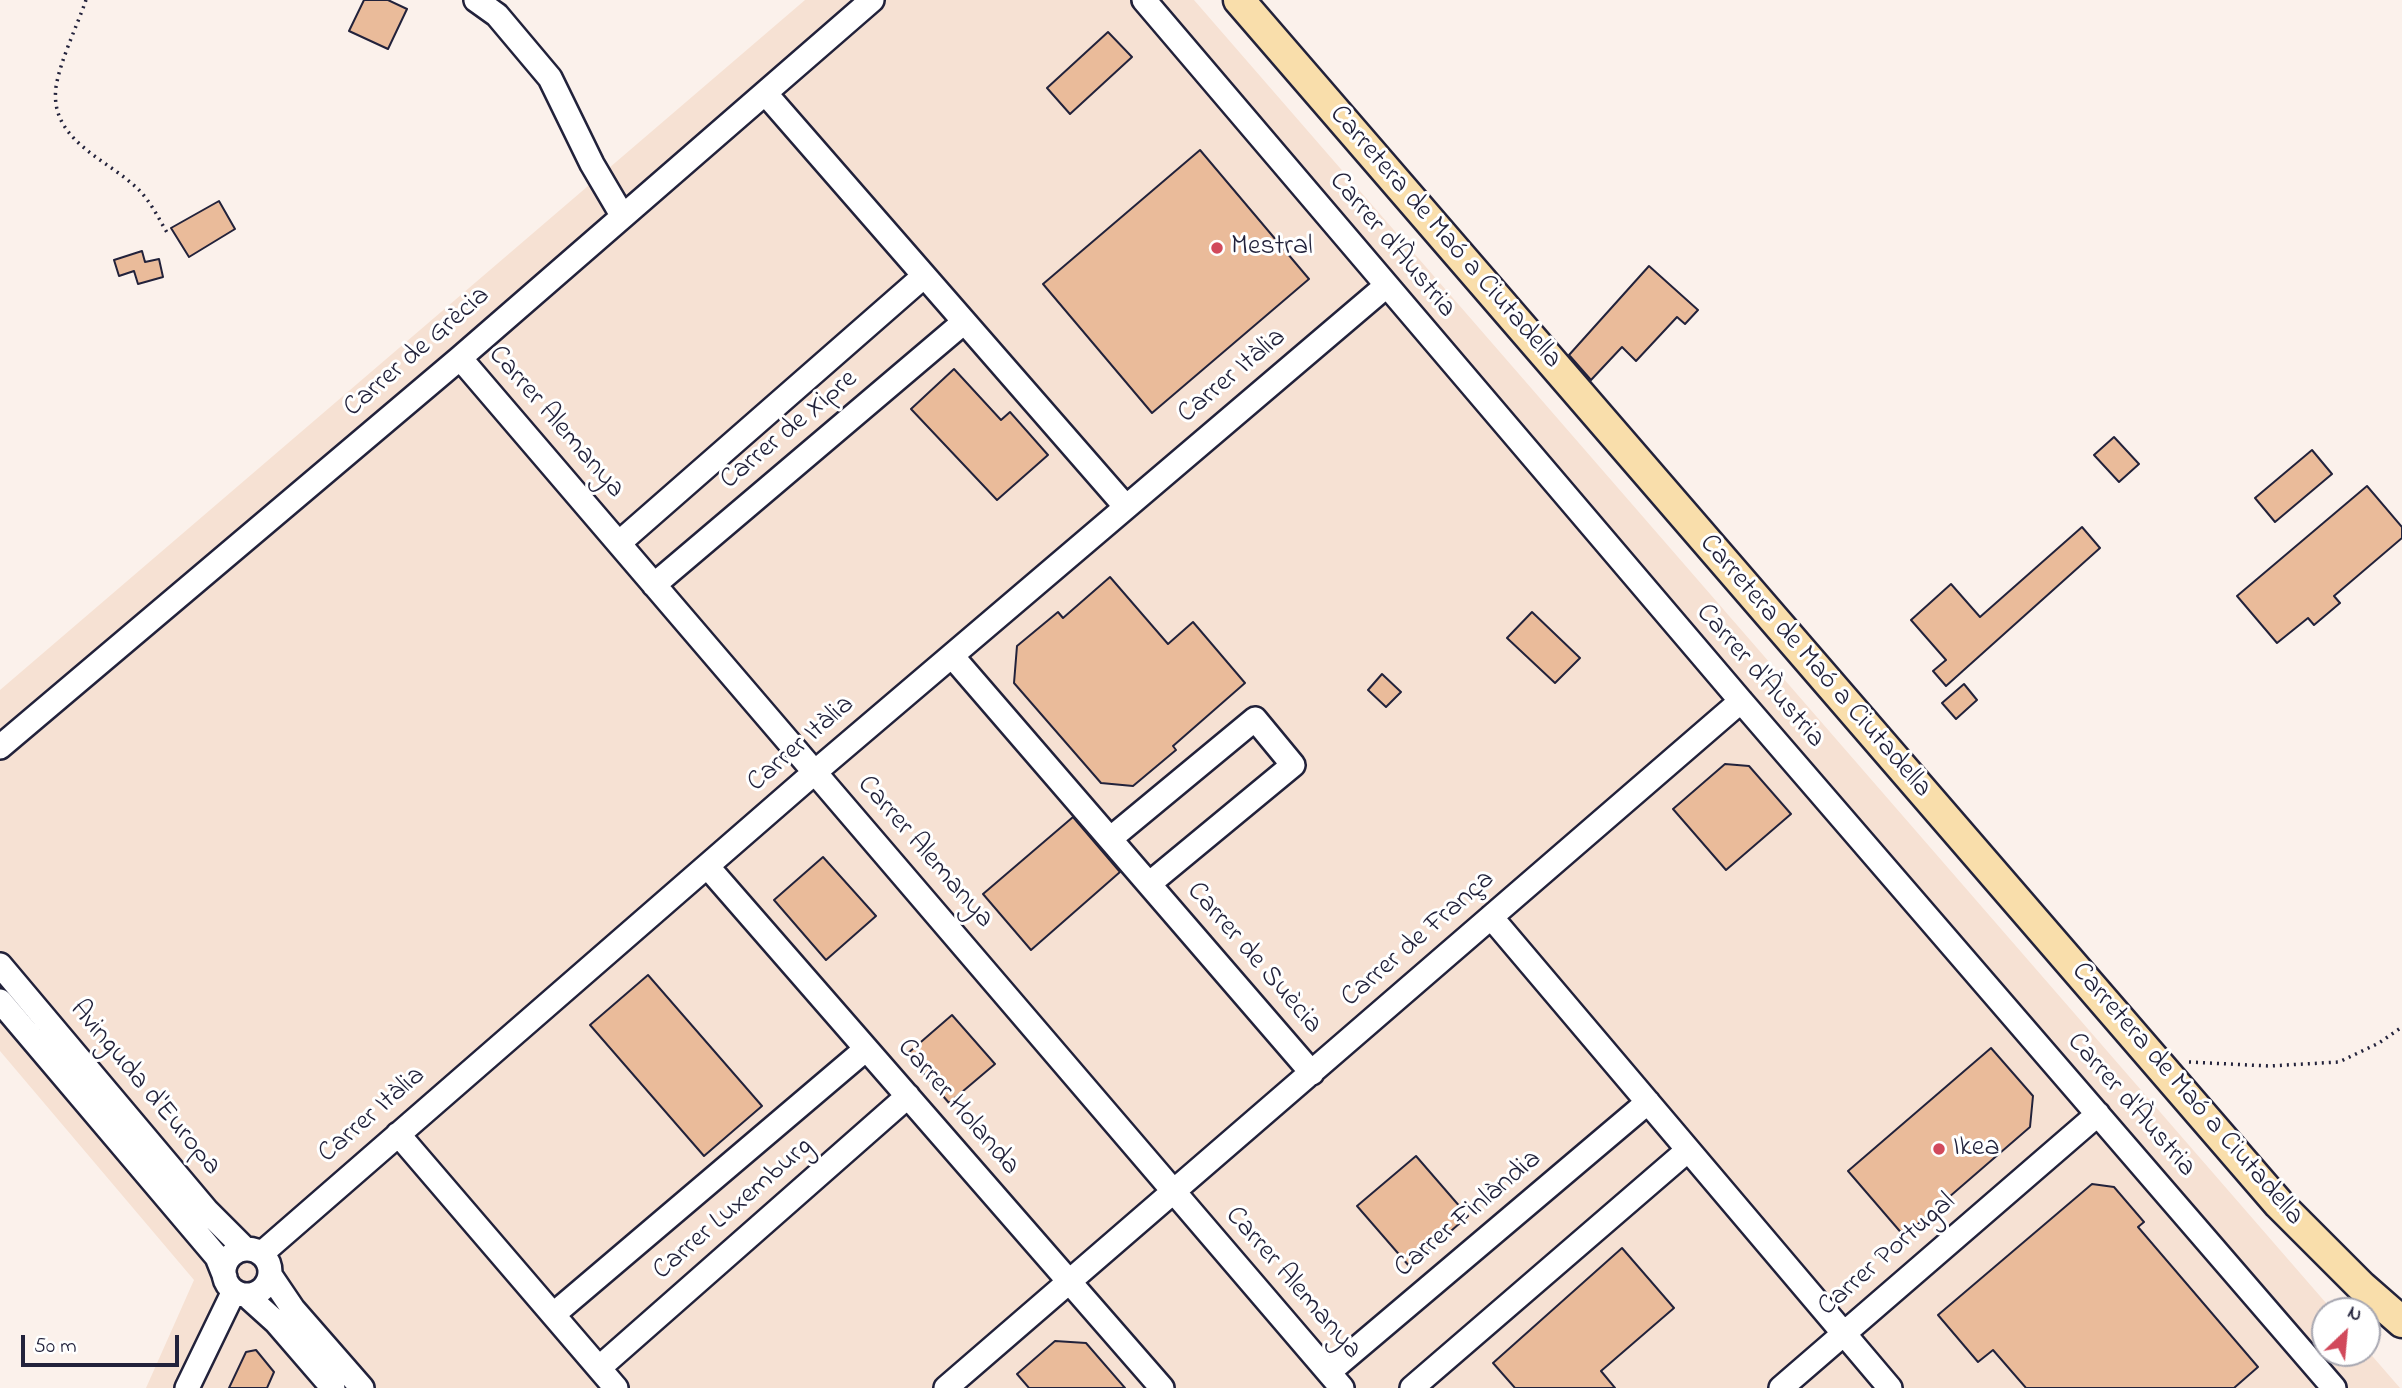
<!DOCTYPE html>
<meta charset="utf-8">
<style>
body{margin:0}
#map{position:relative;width:2402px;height:1388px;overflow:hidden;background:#fbf1eb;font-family:"Indie Flower",sans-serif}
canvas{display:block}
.north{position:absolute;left:2311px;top:1297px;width:70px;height:70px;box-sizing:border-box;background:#fff;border:2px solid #a7a7b1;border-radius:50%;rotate:26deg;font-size:19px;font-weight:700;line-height:28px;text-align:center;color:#22223b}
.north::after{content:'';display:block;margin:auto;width:24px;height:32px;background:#d1495b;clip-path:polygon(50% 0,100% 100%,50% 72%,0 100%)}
.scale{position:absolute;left:21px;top:1335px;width:158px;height:32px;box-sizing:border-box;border:4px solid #22223b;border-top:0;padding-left:9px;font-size:21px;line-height:24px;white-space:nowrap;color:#22223b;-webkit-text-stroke:5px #fff;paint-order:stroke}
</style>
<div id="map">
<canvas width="2402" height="1388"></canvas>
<div class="north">N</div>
<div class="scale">50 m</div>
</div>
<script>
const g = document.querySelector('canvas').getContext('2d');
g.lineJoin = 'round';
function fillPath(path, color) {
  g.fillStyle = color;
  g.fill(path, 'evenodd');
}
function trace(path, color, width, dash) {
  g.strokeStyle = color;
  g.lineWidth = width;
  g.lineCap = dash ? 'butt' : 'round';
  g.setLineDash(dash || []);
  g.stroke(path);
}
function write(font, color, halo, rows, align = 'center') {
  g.font = font + ' "Indie Flower",sans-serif';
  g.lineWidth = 6;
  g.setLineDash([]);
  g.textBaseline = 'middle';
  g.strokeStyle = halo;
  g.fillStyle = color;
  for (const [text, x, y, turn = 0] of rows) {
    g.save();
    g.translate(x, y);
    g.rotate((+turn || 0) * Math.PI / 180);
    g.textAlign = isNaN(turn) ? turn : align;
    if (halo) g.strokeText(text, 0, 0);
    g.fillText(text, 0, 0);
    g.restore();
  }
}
const built = new Path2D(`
 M 805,0 L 1194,0 L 2333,1311 L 2325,1311 L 2325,1353 L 2367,1353 L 2367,1350 L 2400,1388 L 146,1388 L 194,1280 L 0,1051 L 0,690 Z`);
const building = new Path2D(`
 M 364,0 L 388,0 L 407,9 L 388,49 L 349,31 Z
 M 1108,32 L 1132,57 L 1070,114 L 1047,88 Z
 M 1200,150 L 1309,279 L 1152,413 L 1043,284 Z
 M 219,201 L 235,229 L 189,257 L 171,228 Z
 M 142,251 L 145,262 L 159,259 L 163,277 L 138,284 L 134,271 L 119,276 L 114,260 Z
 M 1649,266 L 1698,310 L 1685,324 L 1677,317 L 1636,361 L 1622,347 L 1591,380 L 1569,355 Z
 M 954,369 L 1001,420 L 1010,412 L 1048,455 L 997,500 L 911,409 Z
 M 2114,437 L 2139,464 L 2119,482 L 2094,455 Z
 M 2312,450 L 2332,474 L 2275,522 L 2255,498 Z
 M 2367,486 L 2402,527 L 2402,538 L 2334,596 L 2340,603 L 2314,625 L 2308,618 L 2277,643 L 2237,596 Z
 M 2082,527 L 2100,548 L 1946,686 L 1933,671 L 1946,660 L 1911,620 L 1951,584 L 1980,617 Z
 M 1110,577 L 1168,644 L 1193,622 L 1245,683 L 1173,746 L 1176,750 L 1133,786 L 1101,783 L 1014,683 L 1017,646 L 1058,612 L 1063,618 Z
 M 1532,612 L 1580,658 L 1555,683 L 1507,638 Z
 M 1382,674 L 1401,692 L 1386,707 L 1368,690 Z
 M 1964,684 L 1977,700 L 1956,719 L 1942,703 Z
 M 1725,764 L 1749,766 L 1791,814 L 1726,870 L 1673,809 Z
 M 1073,817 L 1120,872 L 1031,950 L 983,894 Z
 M 823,857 L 876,916 L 826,960 L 774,900 Z
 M 648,975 L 762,1106 L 704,1156 L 590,1025 Z
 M 952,1015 L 995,1064 L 949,1103 L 907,1054 Z
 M 1991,1048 L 2033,1096 L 2030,1127 L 1904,1236 L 1848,1171 Z
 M 1416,1156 L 1468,1216 L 1410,1267 L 1357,1206 Z
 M 2092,1184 L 2114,1187 L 2144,1222 L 2138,1227 L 2258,1367 L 2234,1388 L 2026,1388 L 1993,1350 L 1978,1362 L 1938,1315 Z
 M 1622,1248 L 1674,1308 L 1601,1371 L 1615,1388 L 1515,1388 L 1493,1363 Z
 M 1055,1341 L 1086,1343 L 1125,1388 L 1029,1388 L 1017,1374 Z
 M 256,1350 L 274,1372 L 267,1388 L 229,1388 L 246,1352 Z`);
const path = new Path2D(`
 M 86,0 C 77,26 60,61 56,87 C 49,141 108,159 139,190 C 151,202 160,221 169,236
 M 2189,1062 L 2269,1066 L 2339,1062 L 2379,1043 L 2402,1027`);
const minor = new Path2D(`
 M 476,0 L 497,15 L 550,78 L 592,164 L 622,215
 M 1144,0 L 1741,701 L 2334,1388
 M 765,93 L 1126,507
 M 460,358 L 1342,1388
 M 619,543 L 924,276
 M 654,585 L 964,322
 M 952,656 L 1312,1073
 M 0,747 L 460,358 L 872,0
 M 1110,839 L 1255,719 L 1293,765 L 1149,884
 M 707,866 L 1162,1388
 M 1491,917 L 1890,1388
 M 0,965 L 207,1211 L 245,1249
 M 0,1001 L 217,1257 L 225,1277
 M 398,1134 L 616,1388
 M224 1272a23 23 0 1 1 46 0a23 23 0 1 1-46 0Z
 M 261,1254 L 815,772 L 1386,286
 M 270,1275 L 293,1309 L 362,1388
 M 246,1295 L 276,1322 L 333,1388
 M 554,1314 L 866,1049
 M 599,1368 L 908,1096
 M 1329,1372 L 1648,1102
 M 187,1388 L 234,1291
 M 946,1388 L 1741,701
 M 1412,1388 L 1688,1150
 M 1781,1388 L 2098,1114`);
const major = new Path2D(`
 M 1239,0 L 2279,1204 L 2362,1287 L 2402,1322`);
const markers = [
 [1217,248,7,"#d1495b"],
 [1939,1149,7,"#d1495b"]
];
const streetNames = [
 ["Carretera de Maó a Ciutadella",1444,238,49],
 ["Carrer d'Àustria",1391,246,50],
 ["Carrer de Grècia",418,353,-41],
 ["Carrer Itàlia",1233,377,-40],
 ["Carrer Alemanya",555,423,49],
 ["Carrer de Xipre",790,431,-40],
 ["Carretera de Maó a Ciutadella",1814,667,49],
 ["Carrer d'Àustria",1759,677,49],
 ["Carrer Itàlia",802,745,-41],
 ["Carrer Alemanya",924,853,49],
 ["Carrer de França",1419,940,-41],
 ["Carrer de Suècia",1253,959,49],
 ["Avinguda d'Europa",144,1089,50],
 ["Carretera de Maó a Ciutadella",2186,1095,49],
 ["Carrer d'Àustria",2130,1106,49],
 ["Carrer Holanda",957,1108,49],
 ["Carrer Itàlia",373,1116,-41],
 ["Carrer Luxemburg",734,1210,-41],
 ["Carrer Finlàndia",1469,1215,-40],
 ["Carrer Portugal",1888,1256,-41],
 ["Carrer Alemanya",1292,1284,49]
];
const poiNames = [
 ["Mestral",1231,248],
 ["Ikea",1953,1149]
];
fillPath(built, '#f6e1d3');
fillPath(building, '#eabb9a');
trace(building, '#22223b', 2);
trace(minor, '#22223b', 28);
trace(major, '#22223b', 35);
trace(path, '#22223b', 3.5, [2, 5]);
trace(minor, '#fff', 23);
trace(major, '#f9deab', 30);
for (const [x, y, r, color] of markers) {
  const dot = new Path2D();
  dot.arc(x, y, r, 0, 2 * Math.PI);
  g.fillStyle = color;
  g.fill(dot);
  trace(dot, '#fff', 2.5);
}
write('28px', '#22223b', '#fff', streetNames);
write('28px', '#22223b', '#fff', poiNames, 'left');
</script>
